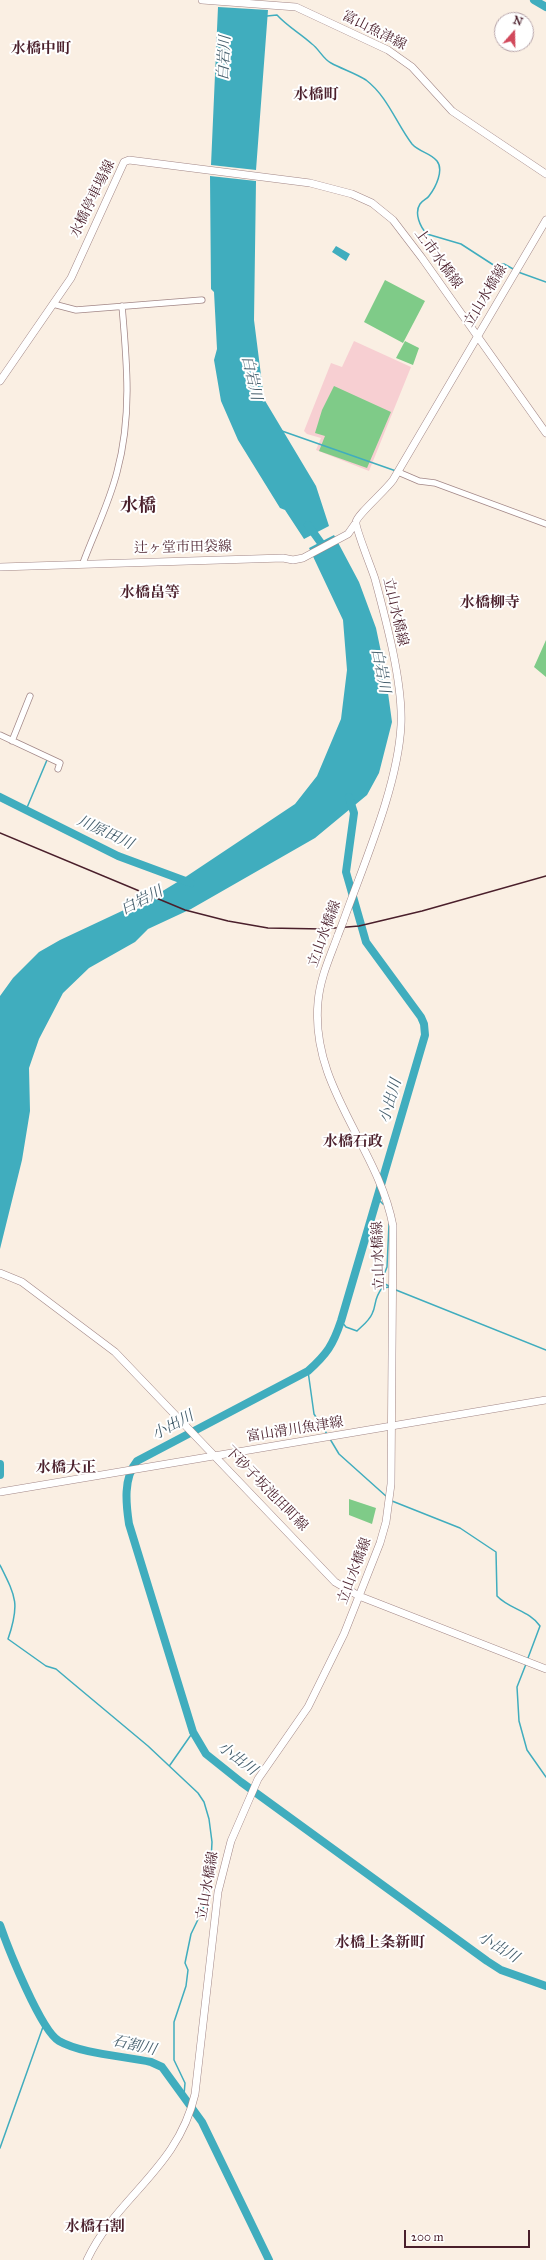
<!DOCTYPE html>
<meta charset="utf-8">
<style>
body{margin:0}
#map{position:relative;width:546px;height:2260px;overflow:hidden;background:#faefe3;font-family:"IM FELL Great Primer",serif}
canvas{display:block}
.north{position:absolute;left:494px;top:12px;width:40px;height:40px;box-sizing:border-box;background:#fff;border:1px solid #b7a5aa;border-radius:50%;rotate:20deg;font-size:11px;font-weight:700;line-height:16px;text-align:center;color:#4a1f2b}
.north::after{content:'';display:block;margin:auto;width:14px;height:18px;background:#d1495b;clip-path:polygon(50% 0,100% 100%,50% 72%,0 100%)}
.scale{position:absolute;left:404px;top:2230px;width:126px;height:18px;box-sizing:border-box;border:2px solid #4a1f2b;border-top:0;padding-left:5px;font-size:12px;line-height:14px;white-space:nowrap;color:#4a1f2b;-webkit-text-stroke:3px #fff;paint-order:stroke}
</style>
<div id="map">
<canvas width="546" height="2260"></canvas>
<div class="north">N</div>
<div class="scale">200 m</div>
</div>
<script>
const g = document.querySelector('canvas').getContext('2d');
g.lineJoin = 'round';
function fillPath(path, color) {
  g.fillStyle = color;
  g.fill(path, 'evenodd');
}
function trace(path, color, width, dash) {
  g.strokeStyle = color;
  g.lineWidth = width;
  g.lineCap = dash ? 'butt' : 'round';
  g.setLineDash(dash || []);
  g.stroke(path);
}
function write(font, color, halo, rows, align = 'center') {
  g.font = font + ' "IM FELL Great Primer","Noto Serif JP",serif';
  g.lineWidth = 4;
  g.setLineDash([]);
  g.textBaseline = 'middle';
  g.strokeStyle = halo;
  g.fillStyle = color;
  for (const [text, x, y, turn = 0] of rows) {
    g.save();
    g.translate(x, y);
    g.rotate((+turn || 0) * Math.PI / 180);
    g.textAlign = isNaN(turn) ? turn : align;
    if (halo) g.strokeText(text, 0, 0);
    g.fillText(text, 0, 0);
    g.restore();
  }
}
const built = new Path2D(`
 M 354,341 L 411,367 L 369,471 L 316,450 L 321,438 L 307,434 L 304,431 L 331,363 L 342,367 Z`);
const green = new Path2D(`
 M 385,280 L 425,301 L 403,343 L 364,322 Z
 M 405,341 L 419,348 L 413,365 L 396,358 Z
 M 334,386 L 391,412 L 367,468 L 319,451 L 325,436 L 315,433 L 322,410 Z
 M 546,640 L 546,677 L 534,667 Z
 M 349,1499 L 376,1508 L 372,1524 L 349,1515 Z`);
const water = new Path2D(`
 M 218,7 L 268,10 L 256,170 L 211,165 Z
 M 210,176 L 256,181 L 254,320 L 264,399 L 316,486 L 329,526 L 304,539 L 285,510 L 280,508 L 238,440 L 221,401 L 214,360 L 217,349 L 214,292 L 211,289 Z
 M 336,246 L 350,254 L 346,261 L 332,252 Z
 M 334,535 L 359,582 L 376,628 L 385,671 L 392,722 L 379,773 L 367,795 L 315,838 L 191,909 L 148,929 L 135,942 L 89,968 L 63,993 L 39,1039 L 29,1068 L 30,1111 L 22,1160 L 0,1249 L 0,996 L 13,978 L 39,952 L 60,940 L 156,895 L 184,878 L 295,804 L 317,776 L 341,719 L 347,670 L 343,620 L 309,548 Z`);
const stream = new Path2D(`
 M 267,16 L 277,15 C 288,27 300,33 312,44 C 319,49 323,59 331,63 C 342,69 355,73 366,80 C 388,97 396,123 412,144 C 419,152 431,153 437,161 C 444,170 436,187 429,196 C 427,199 423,200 420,204 C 414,213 420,227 427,234 L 461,244 L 495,266 L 504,264 L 515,270
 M 518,272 L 546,282
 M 282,431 L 396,471
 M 26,810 L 47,760
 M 377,1198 L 383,1204
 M 389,1286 L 381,1282 L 387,1267 L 389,1224
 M 396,1290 L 546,1350
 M 341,1321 L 346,1327 L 357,1331 C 362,1326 369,1321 372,1314 C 377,1304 373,1300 382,1288 L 390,1287
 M 308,1371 L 314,1414 L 327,1434
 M 330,1439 L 339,1454 L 387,1497
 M 392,1501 L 460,1528 L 496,1552 L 497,1596 C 509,1609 530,1611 540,1626 L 528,1658
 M 0,1565 C 16,1597 20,1604 8,1639 L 46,1666 L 56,1669 L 69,1680 L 148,1746 L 198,1793 L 204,1802 L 209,1819 L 212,1842 L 210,1880 L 203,1909 L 191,1934 L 185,1963 L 188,1970 L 186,1986 L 174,2022 L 174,2060 L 185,2083 L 184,2095
 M 526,1664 L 517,1687 L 519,1721 L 527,1750 L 546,1777
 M 170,1765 L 193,1732
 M 0,2148 L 44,2024`);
const river = new Path2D(`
 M 534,0 L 546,7
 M 308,525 L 326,550
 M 0,797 L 118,856 L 191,883
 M 349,797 L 354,813 L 346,872 L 366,942 L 421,1017 L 424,1024 L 425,1035 L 341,1321 C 333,1345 327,1354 308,1371 L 137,1461 C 123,1478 126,1504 129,1524 L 193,1732 L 206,1754 L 241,1782 L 487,1961 L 501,1970 L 546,1986
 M 0,1464 L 0,1475
 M 0,1925 C 8,1948 41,2031 59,2041 C 82,2054 124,2056 151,2062 L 162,2067 L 202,2122 L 269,2260`);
const minor = new Path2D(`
 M 53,304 L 76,310 L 202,300
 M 398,472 L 419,481 L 435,483 L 546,524
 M 83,563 C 94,533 109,504 117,472 C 132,417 127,363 122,306
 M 0,735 L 60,763 L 58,769
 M 12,741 L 30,696`);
const major = new Path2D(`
 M 202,0 L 296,7 L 388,50 L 412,67 L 452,111 L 546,174
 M 0,381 L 71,278 L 124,162 L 129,160 L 310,183 L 352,194 L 372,203 L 393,220 L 422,258 L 546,433
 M 0,567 L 283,558 L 293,560 L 303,558 L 348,534 L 355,524
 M 343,922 C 364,863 398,786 401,725 C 403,683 386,620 375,579 C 372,569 355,528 356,522 C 357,515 386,490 393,480 L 546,220
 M 0,1273 L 22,1282 L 115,1352 L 335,1582 L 359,1596 L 546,1669
 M 0,1492 L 546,1400
 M 87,2260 C 116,2197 178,2169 195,2094 L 218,1892 L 231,1841 L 258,1779 L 308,1707 L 344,1634 L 380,1543 L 386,1522 L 391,1484 L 393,1226 C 378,1146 310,1087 318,1002 C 320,978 330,957 338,935`);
const rail = new Path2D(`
 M 0,833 L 185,910 L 228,921 L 268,928 L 323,929 L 359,926 L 422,911 L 546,876`);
const majorBridge = new Path2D(`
 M 338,935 L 343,922`);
const streetNames = [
 ["富山魚津線",374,31,27],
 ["水橋停車場線",93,199,-64],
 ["上市水橋線",438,259,54],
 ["立山水橋線",486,296,-59],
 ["辻ヶ堂市田袋線",183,548,-1],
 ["立山水橋線",395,612,77],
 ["立山水橋線",325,934,-70],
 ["立山水橋線",379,1256,-92],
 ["富山滑川魚津線",295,1430,-9],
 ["下砂子坂池田町線",266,1489,46],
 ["立山水橋線",355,1571,-69],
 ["立山水橋線",208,1886,-80]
];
const neighbourhoodNames = [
 ["水橋中町",41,49],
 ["水橋町",316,95],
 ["水橋畠等",150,593],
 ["水橋柳寺",490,603],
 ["水橋石政",353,1142],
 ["水橋大正",66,1468],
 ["水橋上条新町",380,1943],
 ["水橋石割",95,2227]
];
const waterNames = [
 ["白岩川",225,58,-87],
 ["白岩川",251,378,77],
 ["白岩川",380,671,79],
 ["川原田川",105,833,25],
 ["白岩川",142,901,-27],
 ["小出川",391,1101,-74],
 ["小出川",173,1426,-28],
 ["小出川",237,1759,37],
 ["小出川",498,1948,31],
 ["石割川",134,2046,13]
];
const districtNames = [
 ["水橋",138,507]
];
fillPath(built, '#f7cfd2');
fillPath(green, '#7fcb88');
fillPath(water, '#40adbe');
trace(stream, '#40adbe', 1.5);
trace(river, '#40adbe', 8);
trace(minor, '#a28787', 7);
trace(major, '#a28787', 8);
trace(minor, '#fff', 5.5);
trace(major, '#fff', 7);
trace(rail, '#4a1f2b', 1.5);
trace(majorBridge, '#a28787', 8, []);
trace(majorBridge, '#fff', 7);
write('14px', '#4a1f2b', '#fff', streetNames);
write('bold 15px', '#4a1f2b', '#fff', neighbourhoodNames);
write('italic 15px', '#465f6d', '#fff', waterNames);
write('bold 18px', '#4a1f2b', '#fff', districtNames);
</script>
